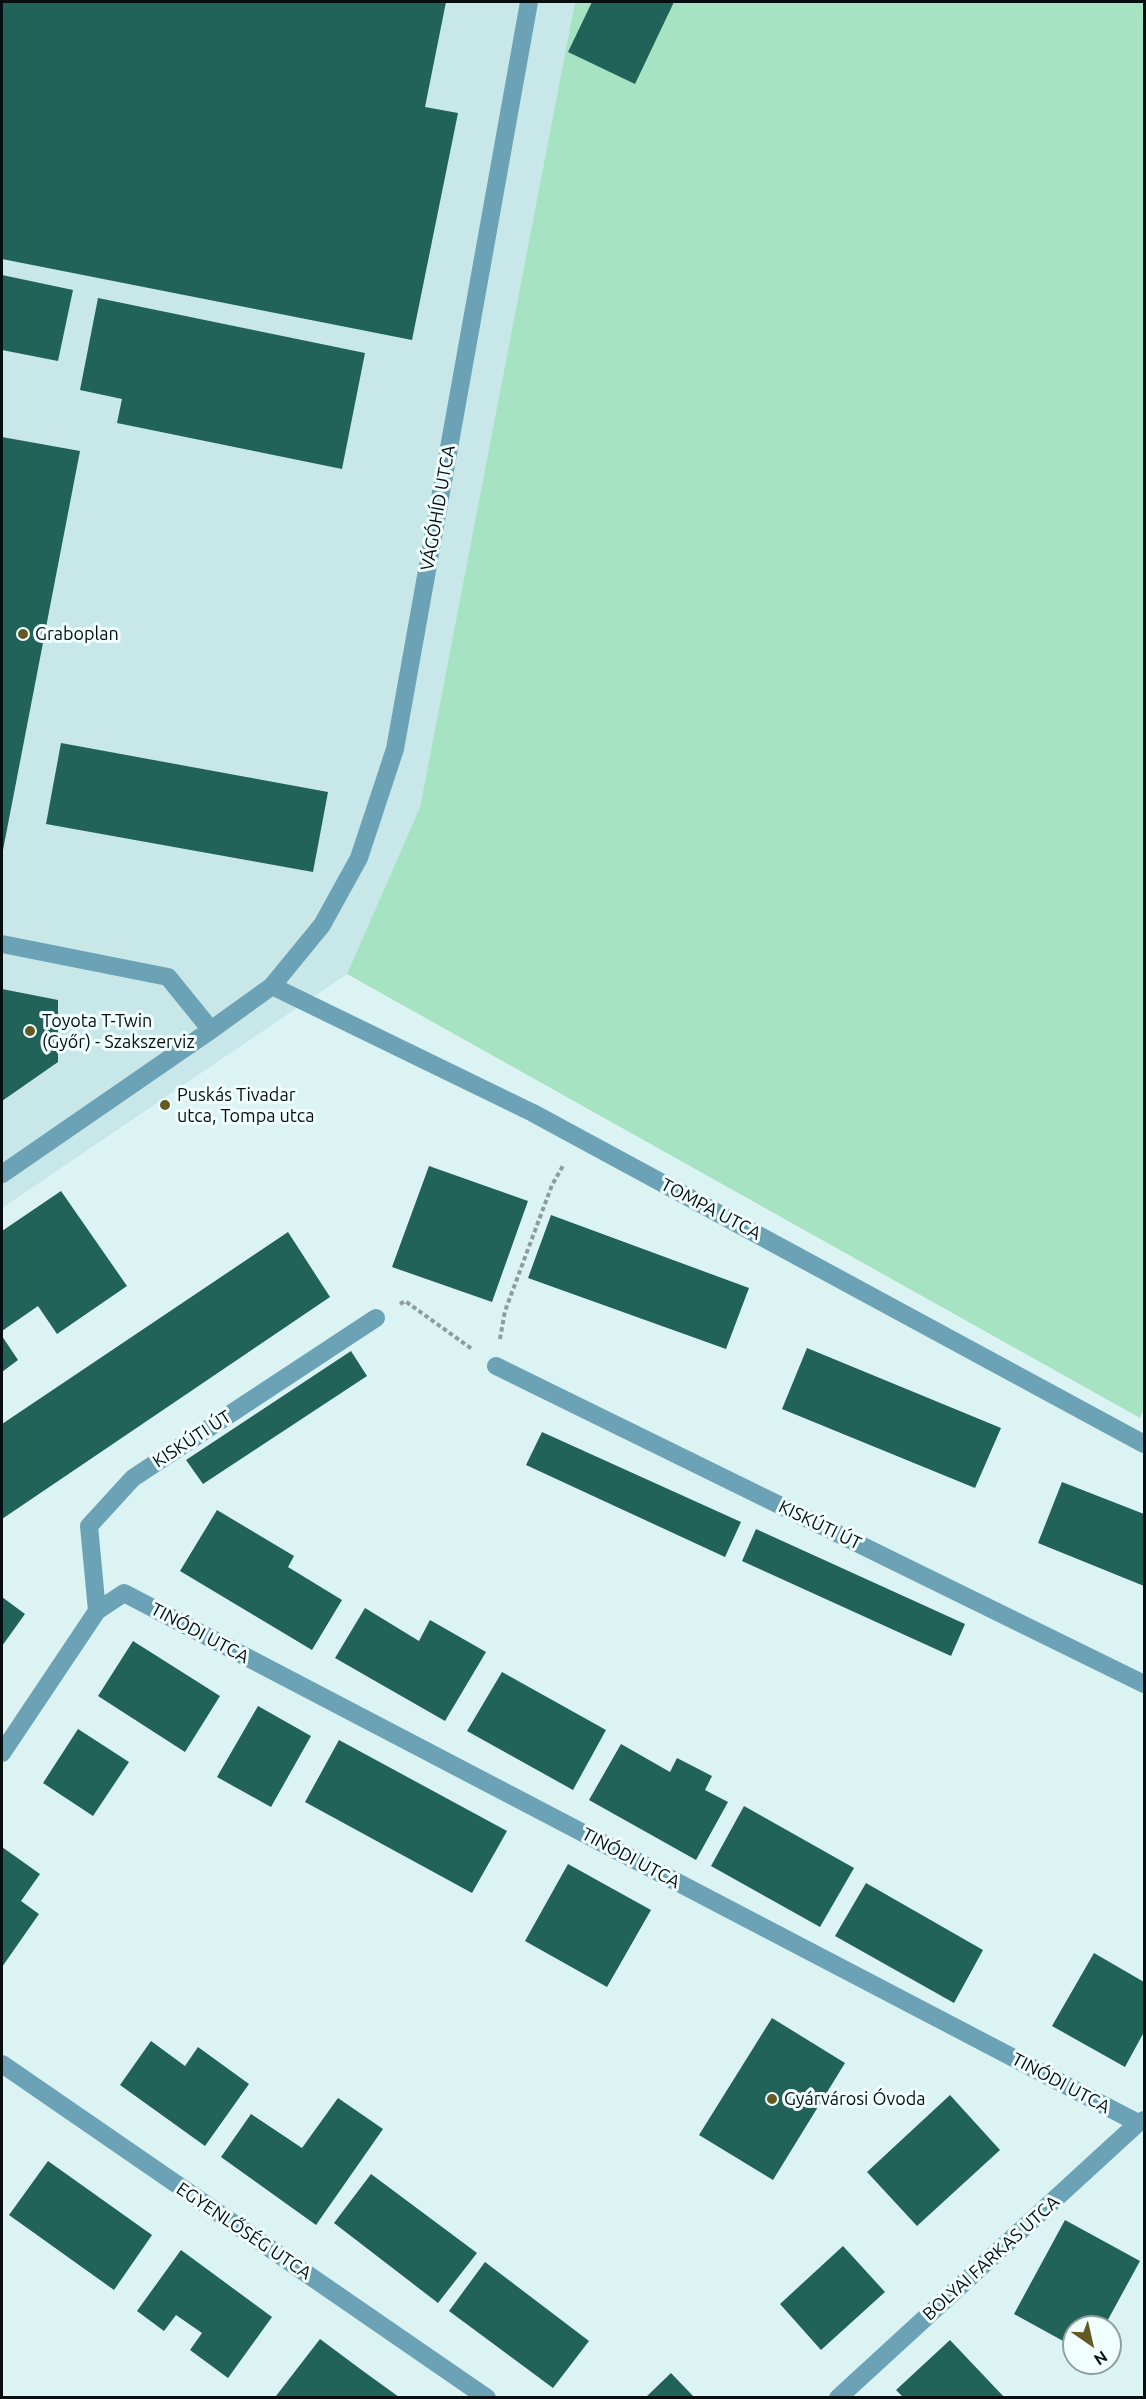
<!DOCTYPE html>
<meta charset="utf-8">
<style>
body{margin:0}
#map{position:relative;width:1146px;height:2399px;overflow:hidden;background:#dcf3f4;font-family:Ubuntu,sans-serif}
canvas{display:block}
.frame{position:absolute;inset:0;border:3px solid #070e0f;pointer-events:none}
.north{position:absolute;left:1062px;top:2315px;width:60px;height:60px;box-sizing:border-box;background:#f1feff;border:2px solid #939e9f;border-radius:50%;rotate:146deg;font-size:16px;font-weight:700;line-height:24px;text-align:center;color:#070e0f}
.north::after{content:'';display:block;margin:auto;width:21px;height:27px;background:#635925;clip-path:polygon(50% 0,100% 100%,50% 72%,0 100%)}
</style>
<div id="map">
<canvas width="1146" height="2399"></canvas>
<div class="frame"></div>
<div class="north">N</div>
</div>
<script>
const g = document.querySelector('canvas').getContext('2d');
g.lineJoin = 'round';
function fillPath(path, color) {
  g.fillStyle = color;
  g.fill(path, 'evenodd');
}
function trace(path, color, width, dash) {
  g.strokeStyle = color;
  g.lineWidth = width;
  g.lineCap = dash ? 'butt' : 'round';
  g.setLineDash(dash || []);
  g.stroke(path);
}
function write(font, color, halo, rows, align = 'center') {
  g.font = font + ' Ubuntu,sans-serif';
  g.lineWidth = 6;
  g.setLineDash([]);
  g.textBaseline = 'middle';
  g.strokeStyle = halo;
  g.fillStyle = color;
  for (const [text, x, y, turn = 0] of rows) {
    g.save();
    g.translate(x, y);
    g.rotate((+turn || 0) * Math.PI / 180);
    g.textAlign = isNaN(turn) ? turn : align;
    if (halo) g.strokeText(text, 0, 0);
    g.fillText(text, 0, 0);
    g.restore();
  }
}
const built = new Path2D(`
 M 2,2 L 575,2 L 420,807 L 347,974 L 2,1208 Z`);
const green = new Path2D(`
 M 575,2 L 1144,2 L 1144,1409 L 1140,1418 L 347,974 L 420,807 Z`);
const building = new Path2D(`
 M 2,2 L 446,2 L 425,107 L 458,113 L 412,340 L 2,259 Z
 M 592,2 L 674,2 L 635,84 L 568,52 Z
 M 2,275 L 73,290 L 58,361 L 2,350 Z
 M 98,298 L 365,353 L 342,469 L 117,423 L 122,399 L 80,390 Z
 M 2,437 L 80,451 L 3,850 L 2,850 Z
 M 61,743 L 328,792 L 313,872 L 46,824 Z
 M 2,989 L 58,1000 L 58,1062 L 2,1101 Z
 M 429,1166 L 528,1201 L 492,1302 L 392,1267 Z
 M 61,1191 L 127,1286 L 57,1334 L 38,1306 L 2,1331 L 2,1231 Z
 M 551,1215 L 749,1288 L 726,1349 L 528,1278 Z
 M 288,1232 L 330,1297 L 2,1519 L 2,1424 Z
 M 2,1336 L 18,1360 L 2,1372 Z
 M 807,1348 L 1001,1428 L 975,1488 L 782,1409 Z
 M 351,1351 L 367,1376 L 203,1484 L 186,1460 Z
 M 542,1432 L 741,1522 L 725,1557 L 526,1465 Z
 M 1062,1482 L 1144,1514 L 1144,1586 L 1038,1543 Z
 M 217,1510 L 294,1556 L 288,1567 L 342,1600 L 312,1650 L 180,1571 Z
 M 756,1529 L 965,1624 L 951,1656 L 742,1561 Z
 M 2,1597 L 25,1614 L 2,1646 Z
 M 365,1608 L 419,1641 L 430,1620 L 486,1652 L 445,1721 L 335,1658 Z
 M 133,1641 L 220,1696 L 185,1752 L 98,1696 Z
 M 502,1672 L 606,1730 L 573,1790 L 467,1731 Z
 M 258,1706 L 311,1736 L 271,1807 L 217,1777 Z
 M 78,1729 L 129,1762 L 93,1816 L 43,1783 Z
 M 339,1740 L 507,1831 L 472,1893 L 305,1802 Z
 M 621,1744 L 670,1772 L 677,1758 L 712,1776 L 705,1790 L 728,1802 L 696,1860 L 589,1800 Z
 M 744,1806 L 854,1868 L 820,1927 L 711,1866 Z
 M 2,1847 L 40,1874 L 21,1901 L 39,1914 L 2,1967 Z
 M 568,1864 L 651,1910 L 607,1987 L 525,1941 Z
 M 866,1883 L 983,1950 L 954,2003 L 835,1936 Z
 M 1094,1953 L 1144,1982 L 1144,2032 L 1125,2067 L 1052,2026 Z
 M 772,2018 L 845,2063 L 773,2180 L 699,2135 Z
 M 151,2041 L 185,2066 L 198,2047 L 249,2084 L 205,2146 L 120,2085 Z
 M 950,2095 L 1000,2150 L 917,2226 L 867,2172 Z
 M 338,2098 L 383,2129 L 316,2225 L 221,2157 L 251,2114 L 302,2148 Z
 M 48,2161 L 152,2235 L 114,2290 L 9,2215 Z
 M 371,2174 L 477,2253 L 438,2303 L 334,2223 Z
 M 1065,2220 L 1140,2261 L 1104,2327 L 1074,2327 L 1074,2347 L 1014,2314 Z
 M 843,2246 L 885,2292 L 821,2350 L 780,2304 Z
 M 181,2250 L 272,2317 L 228,2378 L 190,2350 L 202,2333 L 176,2315 L 164,2331 L 137,2311 Z
 M 485,2262 L 589,2341 L 553,2388 L 449,2311 Z
 M 320,2339 L 363,2371 L 399,2397 L 276,2396 Z
 M 950,2340 L 1004,2397 L 903,2397 L 896,2390 Z
 M 671,2373 L 694,2397 L 646,2397 Z`);
const path = new Path2D(`
 M 400,1304 L 405,1301 L 472,1349
 M 500,1339 L 505,1311 L 552,1185 L 564,1164`);
const street = new Path2D(`
 M 2,944 L 168,977 L 211,1030
 M 272,986 L 533,1113 L 1144,1444
 M 2,1174 L 211,1030 L 272,986 L 322,925 L 359,858 L 395,749 L 529,2
 M 496,1366 L 1144,1684
 M 97,1611 L 89,1526 L 133,1478 L 376,1318
 M 2,1753 L 97,1611 L 124,1593 L 1138,2123
 M 2,2064 L 487,2398
 M 838,2398 L 1138,2123 L 1144,2120`);
const markers = [
 [23,634,6,"#635925"],
 [30,1031,6,"#635925"],
 [165,1105,6,"#635925"],
 [772,2099,6,"#635925"]
];
const streetNames = [
 ["VÁGÓHÍD UTCA",438,508,-80],
 ["TOMPA UTCA",711,1209,28],
 ["KISKÚTI ÚT",192,1439,-33],
 ["KISKÚTI ÚT",820,1525,26],
 ["TINÓDI UTCA",200,1633,28],
 ["TINÓDI UTCA",631,1858,28],
 ["TINÓDI UTCA",1061,2083,28],
 ["EGYENLŐSÉG UTCA",244,2231,34],
 ["BOLYAI FARKAS UTCA",991,2258,-42]
];
const poiNames = [
 ["Graboplan",35,634],
 ["Toyota T-Twin",42,1021],
 ["(Győr) - Szakszerviz",42,1042],
 ["Puskás Tivadar",177,1095],
 ["utca, Tompa utca",177,1116],
 ["Gyárvárosi Óvoda",784,2099]
];
fillPath(built, '#c7e7e9');
fillPath(green, '#a6e3c2');
fillPath(building, '#216359');
trace(path, '#8c9d9e', 4, [4.5, 3]);
trace(street, '#6ba2b6', 18);
for (const [x, y, r, color] of markers) {
  const dot = new Path2D();
  dot.arc(x, y, r, 0, 2 * Math.PI);
  g.fillStyle = color;
  g.fill(dot);
  trace(dot, '#f1feff', 2);
}
write('18px', '#070e0f', '#f1feff', streetNames);
write('18px', '#070e0f', '#f1feff', poiNames, 'left');
</script>
